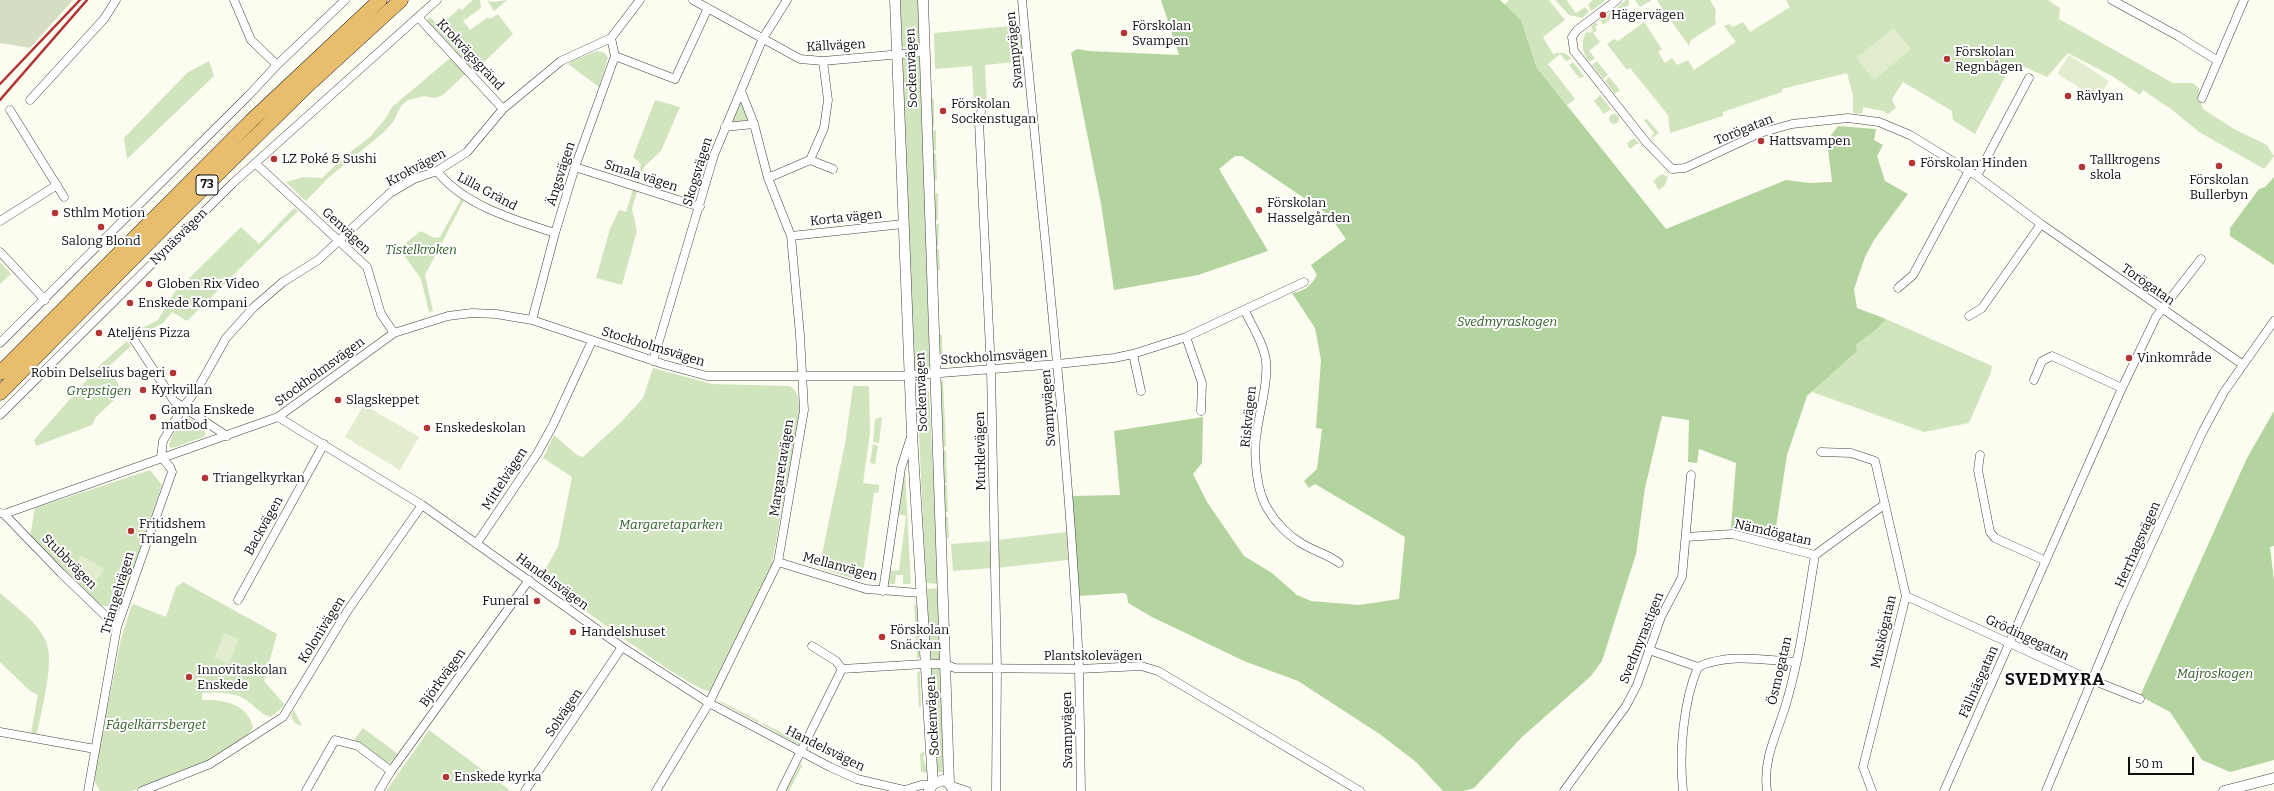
<!DOCTYPE html>
<meta charset="utf-8">
<style>
body{margin:0}
#map{position:relative;width:2274px;height:791px;overflow:hidden;background:#fdfcf1;font-family:Bitter,serif}
canvas{display:block}
.scale{position:absolute;left:2128px;top:757px;width:66px;height:18px;box-sizing:border-box;border:2px solid #0e0e0e;border-top:0;padding-left:5px;font-size:12px;line-height:14px;white-space:nowrap;color:#0e0e0e;-webkit-text-stroke:3px #fff;paint-order:stroke}
</style>
<div id="map">
<canvas width="2274" height="791"></canvas>
<div class="scale">50 m</div>
</div>
<script>
const g = document.querySelector('canvas').getContext('2d');
g.lineJoin = 'round';
function fillPath(path, color) {
  g.fillStyle = color;
  g.fill(path, 'evenodd');
}
function trace(path, color, width, dash) {
  g.strokeStyle = color;
  g.lineWidth = width;
  g.lineCap = dash ? 'butt' : 'round';
  g.setLineDash(dash || []);
  g.stroke(path);
}
function write(font, color, halo, rows, align = 'center') {
  g.font = font + ' Bitter,serif';
  g.lineWidth = 4;
  g.setLineDash([]);
  g.textBaseline = 'middle';
  g.strokeStyle = halo;
  g.fillStyle = color;
  for (const [text, x, y, turn = 0] of rows) {
    g.save();
    g.translate(x, y);
    g.rotate((+turn || 0) * Math.PI / 180);
    g.textAlign = isNaN(turn) ? turn : align;
    if (halo) g.strokeText(text, 0, 0);
    g.fillText(text, 0, 0);
    g.restore();
  }
}
const green = new Path2D(`
 M 473,0 L 480,0 L 481,8 L 463,21 L 470,30 L 488,17 L 490,19 L 498,14 L 513,34 L 477,69 L 464,75 L 443,95 L 435,98 L 424,96 L 408,100 L 401,106 L 393,122 L 383,133 L 328,178 L 306,201 L 286,182 L 304,177 L 322,178 L 345,156 L 370,137 L 385,119 L 392,107 L 449,59 L 455,50 L 428,22 L 428,18 L 430,17 L 439,26 L 460,8 L 462,10 Z
 M 487,0 L 492,2 L 507,0 L 494,11 Z
 M 900,0 L 918,0 L 920,46 L 902,47 Z
 M 1509,0 L 1549,0 L 1565,20 L 1543,37 L 1553,54 C 1562,52 1566,52 1571,59 L 1566,61 L 1560,54 L 1548,64 L 1575,99 L 1567,105 L 1537,68 L 1521,20 L 1504,5 Z
 M 1555,0 L 1568,0 L 1567,1 L 1576,13 L 1585,7 L 1589,12 L 1582,18 L 1569,15 Z
 M 1593,0 L 1604,0 L 1605,1 L 1591,11 L 1588,4 Z
 M 1626,0 L 1629,0 L 1629,5 L 1617,14 L 1614,10 Z
 M 1635,0 L 1651,0 L 1651,1 L 1640,7 Z
 M 1659,0 L 1710,0 L 1716,10 L 1715,18 L 1716,24 L 1691,40 L 1689,46 L 1657,1 Z
 M 1786,0 L 2048,0 L 2060,8 L 2059,19 L 2173,83 L 2192,83 L 2199,88 L 2199,98 L 2203,109 L 2234,129 L 2267,145 L 2274,156 L 2264,169 L 2199,132 L 2171,109 L 2143,90 L 2140,95 L 2112,76 L 2068,53 L 2047,77 L 2013,62 L 1975,134 L 1953,120 L 1952,111 L 1903,82 L 1892,99 L 1896,108 L 1888,114 L 1883,111 L 1863,107 L 1862,114 L 1853,113 L 1853,95 L 1847,73 L 1782,89 L 1782,92 L 1723,112 L 1723,116 L 1670,133 L 1668,115 L 1630,68 L 1627,70 L 1607,44 L 1614,39 L 1618,41 L 1644,22 L 1662,49 L 1658,52 L 1665,63 L 1672,58 L 1677,65 L 1688,60 L 1694,70 L 1736,42 L 1724,26 L 1729,24 L 1733,27 L 1743,22 L 1750,32 L 1790,7 Z
 M 1612,11 L 1613,17 L 1603,25 L 1600,20 Z
 M 1596,22 L 1598,25 L 1595,27 L 1597,30 L 1593,33 L 1600,42 L 1589,51 L 1595,58 L 1590,62 C 1581,52 1581,43 1586,32 L 1590,33 L 1593,30 L 1591,26 Z
 M 1022,25 L 1024,61 L 985,65 L 987,105 L 974,106 L 972,66 L 935,69 L 934,33 Z
 M 597,51 L 605,53 L 608,58 L 599,87 L 568,64 L 572,61 Z
 M 920,57 L 930,367 L 923,370 L 913,369 L 901,59 Z
 M 209,61 L 214,76 L 127,159 L 124,138 L 187,73 Z
 M 1597,61 L 1608,75 L 1603,79 L 1592,65 Z
 M 1573,62 L 1585,77 L 1579,78 L 1569,65 Z
 M 1609,77 L 1620,90 L 1615,94 L 1605,81 Z
 M 1600,95 L 1611,109 L 1604,114 L 1594,101 Z
 M 930,99 L 934,99 L 934,126 L 931,125 Z
 M 655,100 L 680,107 L 661,151 L 644,167 L 632,209 L 637,231 L 622,285 L 596,278 L 610,229 L 619,210 L 626,212 L 641,164 L 633,157 Z
 M 741,103 L 749,120 L 734,122 L 733,121 Z
 M1609 119a5 5 0 1 1 10 0a5 5 0 1 1-10 0Z
 M 1647,119 L 1659,133 L 1650,139 L 1654,133 L 1644,120 Z
 M 936,130 L 936,150 L 932,150 L 931,131 Z
 M 1634,138 L 1640,144 L 1636,144 L 1630,149 L 1627,143 Z
 M 932,154 L 936,154 L 937,180 L 933,179 Z
 M 1662,174 L 1668,177 L 1665,185 L 1659,190 L 1653,181 Z
 M 938,193 L 938,220 L 934,220 L 933,194 Z
 M 461,199 L 464,200 L 425,275 L 433,311 L 429,312 L 421,279 L 399,248 L 421,231 L 434,238 L 440,237 Z
 M 294,208 L 298,211 L 187,321 L 172,312 L 163,323 L 142,334 L 140,329 L 158,320 L 174,293 L 241,227 L 259,244 Z
 M 935,224 L 939,224 L 938,246 L 935,245 Z
 M 939,249 L 940,270 L 936,270 L 935,250 Z
 M 0,262 L 11,274 L 0,284 Z
 M 1886,319 L 1992,366 L 1991,372 L 1969,423 L 1924,432 L 1812,392 L 1856,345 L 1878,328 Z
 M 938,335 L 942,335 L 943,366 L 940,365 Z
 M 127,341 L 131,346 L 108,367 L 119,385 L 115,399 L 96,417 L 92,425 L 36,446 L 34,440 L 100,365 Z
 M 653,368 L 712,384 L 790,386 C 799,391 799,403 800,412 L 771,569 L 710,691 C 690,691 566,595 540,578 L 558,547 L 572,477 L 543,458 L 554,435 L 577,455 L 583,457 L 622,421 L 643,398 Z
 M 943,380 L 946,447 L 942,446 L 940,382 Z
 M 853,386 L 869,386 L 870,433 L 863,483 L 879,485 L 879,492 L 874,493 L 862,581 L 819,568 L 845,444 Z
 M 924,386 L 929,392 L 939,584 L 926,583 L 917,392 L 919,388 Z
 M 188,416 L 206,433 L 203,437 L 173,448 L 169,447 C 170,437 180,421 188,416 Z
 M 882,417 L 879,443 L 873,442 L 875,419 Z
 M 873,444 L 878,446 L 875,464 L 870,463 Z
 M 946,450 L 947,483 L 943,483 L 942,451 Z
 M 150,470 L 162,485 L 123,600 L 111,606 L 101,606 L 30,536 L 35,508 Z
 M 905,472 L 911,584 L 903,584 L 903,575 L 896,575 L 895,584 L 889,584 L 890,571 L 899,570 L 906,516 L 898,514 Z
 M 947,485 L 948,512 L 945,512 L 943,486 Z
 M 945,517 L 948,517 L 949,538 L 946,538 Z
 M 1067,532 L 1068,560 L 997,568 L 996,540 Z
 M 991,541 L 992,568 L 953,571 L 951,544 Z
 M 183,582 L 277,634 L 264,681 L 285,705 L 271,717 C 259,714 254,704 243,698 C 231,692 215,692 202,693 L 202,700 C 223,699 249,704 253,728 C 235,754 162,784 131,791 C 121,791 109,791 100,791 L 95,782 L 95,770 L 121,639 L 131,607 L 133,604 L 166,617 L 176,587 Z
 M 938,588 L 940,659 L 929,660 L 927,589 Z
 M 0,593 C 16,607 35,620 45,639 C 56,660 41,711 37,734 L 31,733 L 38,695 L 30,691 L 0,662 Z
 M 914,603 L 917,606 L 920,656 L 917,660 Z
 M 930,669 L 940,669 L 945,772 L 935,772 Z
 M 920,671 L 921,707 L 919,707 L 917,673 Z
 M 720,701 L 759,721 L 759,723 L 719,702 Z
 M 294,710 L 302,726 C 295,724 292,721 291,714 Z
 M 763,723 L 797,741 L 800,743 L 797,744 L 763,725 Z
 M 363,728 L 398,754 L 390,763 L 387,764 L 354,740 Z
 M 429,730 L 511,791 L 386,791 Z
 M 923,752 L 925,753 L 923,758 L 928,773 L 921,772 L 920,754 Z
 M 801,763 L 802,766 L 789,791 L 786,791 Z`);
const forest = new Path2D(`
 M 1161,0 L 1500,0 L 1521,20 L 1537,68 L 1666,229 L 1786,180 L 1810,183 L 1832,182 L 1827,141 L 1838,126 L 1876,129 L 1874,140 L 1883,145 L 1877,156 L 1885,181 L 1908,194 L 1874,240 L 1865,257 L 1854,289 L 1857,308 L 1886,319 L 1878,328 L 1856,345 L 1857,351 L 1807,396 L 1787,455 L 1774,540 L 1761,528 L 1751,526 L 1747,531 L 1731,528 L 1736,463 L 1699,449 L 1697,463 L 1688,462 L 1689,420 L 1662,416 L 1645,488 L 1636,554 L 1602,661 L 1590,677 L 1522,737 L 1474,788 L 1463,791 L 1443,791 L 1416,762 L 1381,735 L 1298,681 L 1244,661 L 1152,617 L 1128,603 L 1127,595 L 1124,593 L 1079,596 L 1070,496 L 1120,495 L 1114,431 L 1203,417 L 1202,463 L 1193,474 L 1207,502 L 1244,556 L 1272,573 L 1297,595 L 1311,601 L 1359,605 L 1399,599 L 1405,537 L 1315,484 L 1309,488 L 1304,481 L 1317,469 L 1322,429 L 1316,428 L 1321,360 L 1315,328 L 1292,293 C 1305,291 1310,287 1317,275 L 1311,265 L 1346,239 L 1329,215 L 1242,156 L 1235,156 L 1219,169 L 1268,251 L 1198,275 L 1114,290 L 1101,204 L 1071,53 L 1077,49 L 1089,51 L 1179,55 Z
 M 2274,177 L 2274,265 L 2230,236 L 2230,228 L 2259,189 L 2265,187 Z
 M 2274,411 L 2274,546 L 2270,547 L 2274,581 L 2274,760 L 2230,772 L 2202,760 L 2170,712 L 2140,696 L 2247,458 Z`);
const cemetery = new Path2D(`
 M 0,0 L 73,0 L 30,48 L 0,43 Z`);
const pitch = new Path2D(`
 M 1894,28 L 1911,49 L 1874,80 L 1856,58 Z
 M 2069,55 L 2109,81 L 2098,99 L 2057,74 Z
 M 364,405 L 419,437 L 400,470 L 345,437 Z
 M 81,555 L 104,569 L 95,583 L 73,568 Z
 M 224,633 L 239,639 L 229,664 L 214,658 Z`);
const minor = new Path2D(`
 M 234,0 L 251,40 L 277,65
 M 693,0 L 800,59 L 823,61 L 924,52
 M 1022,0 C 1042,222 1069,444 1079,667 C 1080,709 1080,750 1081,791
 M 1617,0 L 1577,30 L 1572,37 L 1574,51 L 1646,142 L 1672,169 L 1685,168 L 1760,133 L 1792,124 L 1848,118 L 1879,122 L 1910,135 L 1977,176 L 2041,224 L 2242,364
 M 2112,0 L 2178,36 L 2218,61
 M 418,17 L 503,109
 M 615,56 L 675,79 L 708,8
 M 2202,98 L 2244,0
 M 30,100 L 104,19 L 116,0
 M 10,110 L 64,197
 M 981,112 L 979,122 L 991,370 L 997,668 L 996,791
 M 725,127 L 754,124
 M 810,160 L 833,169
 M 255,163 L 367,267 L 381,314 L 394,333
 M 575,167 L 700,207
 M 437,171 C 463,205 515,220 555,233
 M 1977,176 L 2029,78
 M 768,178 L 810,160 L 824,128 L 828,100 L 823,61
 M 0,221 L 57,185
 M 791,236 L 903,224
 M 0,252 L 45,300
 M 1898,288 L 1913,275 L 1969,171
 M 1245,311 C 1252,326 1264,344 1266,361 C 1268,384 1260,409 1257,431 C 1253,453 1256,493 1269,511 C 1276,523 1289,536 1301,543 C 1313,551 1328,554 1339,563
 M 1969,316 L 1982,308 L 2041,224
 M 532,320 L 555,233 L 575,167 L 615,56 L 611,38
 M 1186,337 L 1202,383 L 1201,411
 M 134,340 L 174,401 L 227,436
 M 0,343 L 249,95 L 277,65 L 345,0
 M 1133,354 L 1141,391
 M 653,361 L 714,155 L 763,38 L 787,0
 M 2034,380 L 2042,361 L 2052,356 L 2122,388
 M 0,415 L 233,183 L 437,0
 M 278,417 L 422,505 L 622,647 L 709,703 L 830,767 L 857,779 L 908,791
 M 1821,452 L 1851,453 L 1875,461 L 1906,596 L 1863,767 L 1872,791
 M 1980,455 L 1978,470 L 1990,532 L 1995,538 L 2046,561
 M 0,513 L 4,514 L 278,417 L 394,333 L 448,316 L 472,313 L 496,314 L 532,320 L 663,364 L 707,376 L 902,376 L 1058,364 L 1114,358 L 1133,354 L 1186,337 L 1304,282
 M 4,514 L 61,573 L 117,627
 M 1686,537 L 1732,534 L 1815,555 L 1885,504
 M 477,543 L 537,454 L 553,425 L 592,341
 M 778,562 L 866,589 L 920,593
 M 883,591 L 901,468 L 910,440
 M 1906,596 L 2082,676 L 2140,699
 M 238,600 L 324,444
 M 812,646 L 836,661 L 842,669
 M 1649,650 L 1698,667 C 1728,653 1764,660 1796,662
 M 0,732 L 95,749
 M 952,786 L 967,791
 M 905,790 L 921,785 L 931,785
 M 88,791 L 117,627 L 172,472 L 170,467 L 161,457 L 163,441 L 183,407 L 198,388 L 226,338 L 254,307 L 283,282 L 318,260 L 390,193 L 414,179 L 437,171 L 467,152 L 503,109 L 561,61 L 611,38 L 640,0
 M 142,791 L 210,764 L 283,717 L 348,610 L 422,505
 M 306,791 L 335,740 L 358,746 L 391,771
 M 379,791 L 391,771 L 529,580
 M 525,791 L 622,647
 M 656,791 L 709,703 L 778,562 L 804,410 L 800,335 L 791,236 L 768,178 L 754,124 L 741,91
 M 781,791 L 842,669 L 924,664 L 944,664 L 955,668 L 1079,669 L 1141,666 L 1158,671 L 1360,791
 M 1564,791 L 1626,706 L 1637,685 L 1661,617 L 1682,577 L 1691,475
 M 1683,791 C 1679,753 1683,702 1698,667
 M 1767,791 C 1762,756 1780,729 1788,697 C 1801,651 1807,603 1815,555
 M 1944,791 L 2122,388 L 2156,317 L 2201,259
 M 2046,791 L 2122,608 L 2202,433 L 2224,392 L 2274,321`);
const tertiary = new Path2D(`
 M 895,0 L 912,435 L 933,784
 M 923,0 L 949,783
 M 929,791 L 933,784 L 943,780 L 949,783 L 954,791
 M 2224,791 L 2274,778`);
const trunk = new Path2D(`
 M 0,373 L 251,121 L 380,0
 M 0,393 L 175,216 L 307,86 L 401,0`);
const rail = new Path2D(`
 M 0,84 L 80,0
 M 0,100 L 87,0`);
const markers = [
 [1603,15,4,"#b03534"],
 [1124,33,4,"#b03534"],
 [1947,59,4,"#b03534"],
 [2068,96,4,"#b03534"],
 [943,111,4,"#b03534"],
 [1761,141,4,"#b03534"],
 [274,159,4,"#b03534"],
 [1912,163,4,"#b03534"],
 [2219,166,4,"#b03534"],
 [2082,167,4,"#b03534"],
 [1259,210,4,"#b03534"],
 [55,213,4,"#b03534"],
 [101,227,4,"#b03534"],
 [149,284,4,"#b03534"],
 [130,303,4,"#b03534"],
 [99,333,4,"#b03534"],
 [2129,358,4,"#b03534"],
 [173,373,4,"#b03534"],
 [143,390,4,"#b03534"],
 [338,400,4,"#b03534"],
 [153,417,4,"#b03534"],
 [427,428,4,"#b03534"],
 [205,478,4,"#b03534"],
 [131,531,4,"#b03534"],
 [537,601,4,"#b03534"],
 [573,632,4,"#b03534"],
 [882,637,4,"#b03534"],
 [189,677,4,"#b03534"],
 [446,777,4,"#b03534"]
];
const shields = [
 [207,185,22]
];
const shieldNames = [
 ["73",207,185]
];
const poiNames = [
 ["Hägervägen",1611,15],
 ["Förskolan",1132,26],
 ["Svampen",1132,41],
 ["Förskolan",1955,52],
 ["Regnbågen",1955,67],
 ["Rävlyan",2076,96],
 ["Förskolan",951,104],
 ["Sockenstugan",951,119],
 ["Hattsvampen",1769,141],
 ["LZ Poké & Sushi",282,159],
 ["Tallkrogens",2090,160],
 ["skola",2090,175],
 ["Förskolan Hinden",1920,163],
 ["Förskolan",2219,180,"center"],
 ["Bullerbyn",2219,195,"center"],
 ["Förskolan",1267,203],
 ["Hasselgården",1267,218],
 ["Sthlm Motion",63,213],
 ["Salong Blond",101,241,"center"],
 ["Globen Rix Video",157,284],
 ["Enskede Kompani",138,303],
 ["Ateljéns Pizza",107,333],
 ["Vinkområde",2137,358],
 ["Robin Delselius bageri",165,373,"right"],
 ["Kyrkvillan",151,390],
 ["Slagskeppet",346,400],
 ["Gamla Enskede",161,410],
 ["matbod",161,425],
 ["Enskedeskolan",435,428],
 ["Triangelkyrkan",213,478],
 ["Fritidshem",139,524],
 ["Triangeln",139,539],
 ["Funeral",529,601,"right"],
 ["Förskolan",890,630],
 ["Snäckan",890,645],
 ["Handelshuset",581,632],
 ["Innovitaskolan",197,670],
 ["Enskede",197,685],
 ["Enskede kyrka",454,777]
];
const streetNames = [
 ["Källvägen",836,46,-3],
 ["Svampvägen",1015,50,-96],
 ["Krokvägsgränd",470,55,47],
 ["Sockenvägen",912,68,-92],
 ["Torögatan",1744,130,-22],
 ["Krokvägen",416,168,-28],
 ["Skogsvägen",698,172,-73],
 ["Ängsvägen",561,174,-72],
 ["Smala vägen",641,176,18],
 ["Lilla Gränd",487,192,28],
 ["Korta vägen",846,218,-6],
 ["Genvägen",346,231,43],
 ["Nynäsvägen",179,237,-45],
 ["Torögatan",2148,285,35],
 ["Stockholmsvägen",653,347,17],
 ["Stockholmsvägen",994,357,-4],
 ["Stockholmsvägen",320,372,-36],
 ["Sockenvägen",922,392,-92],
 ["Svampvägen",1049,408,-94],
 ["Riskvägen",1249,417,-84],
 ["Murklevägen",981,451,-91],
 ["Margaretavägen",782,468,-81],
 ["Mittelvägen",505,479,-57],
 ["Backvägen",264,526,-61],
 ["Nämdögatan",1773,533,13],
 ["Herrhagsvägen",2138,545,-66],
 ["Stubbvägen",69,562,45],
 ["Mellanvägen",840,567,15],
 ["Handelsvägen",552,582,36],
 ["Triangelvägen",118,593,-73],
 ["Kolonivägen",322,630,-58],
 ["Muskögatan",1884,632,-77],
 ["Svedmyrastigen",1642,638,-68],
 ["Grödingegatan",2027,638,25],
 ["Plantskolevägen",1093,656],
 ["Ösmogatan",1780,671,-77],
 ["Björkvägen",443,678,-54],
 ["Fållnäsgatan",1979,682,-66],
 ["Solvägen",564,713,-56],
 ["Sockenvägen",933,716,-93],
 ["Svampvägen",1068,730,-91],
 ["Handelsvägen",825,749,26]
];
const parkNames = [
 ["Tistelkroken",421,250],
 ["Svedmyraskogen",1507,322],
 ["Grepstigen",99,391],
 ["Margaretaparken",671,525],
 ["Majroskogen",2215,674],
 ["Fågelkärrsberget",156,725]
];
const districtNames = [
 ["SVEDMYRA",2055,680]
];
fillPath(green, '#d0e5bd');
fillPath(forest, '#b3d49e');
fillPath(cemetery, '#d4dec3');
fillPath(pitch, '#e1edce');
trace(minor, '#414141', 9);
trace(tertiary, '#414141', 11);
trace(trunk, '#1f1f1f', 15);
trace(minor, '#fff', 8);
trace(tertiary, '#fff', 10);
trace(trunk, '#e8be6e', 14);
trace(rail, '#b03534', 2.5);
for (const [x, y, r, color] of markers) {
  const dot = new Path2D();
  dot.arc(x, y, r, 0, 2 * Math.PI);
  g.fillStyle = color;
  g.fill(dot);
  trace(dot, '#fff', 1.5);
}
for (const [x, y, w] of shields) {
  const box = new Path2D();
  box.roundRect(x - w / 2, y - 10, w, 20, 3);
  g.fillStyle = '#fff';
  g.fill(box);
  trace(box, '#0e0e0e', 1);
}
write('bold 12px', '#0e0e0e', null, shieldNames);
write('13px', '#0e0e0e', '#fff', poiNames, 'left');
write('13px', '#0e0e0e', '#fff', streetNames);
write('italic 13px', '#2e6025', '#fff', parkNames);
g.letterSpacing = '1px';
write('bold 17px', '#0e0e0e', '#fff', districtNames);
g.letterSpacing = '0px';
</script>
